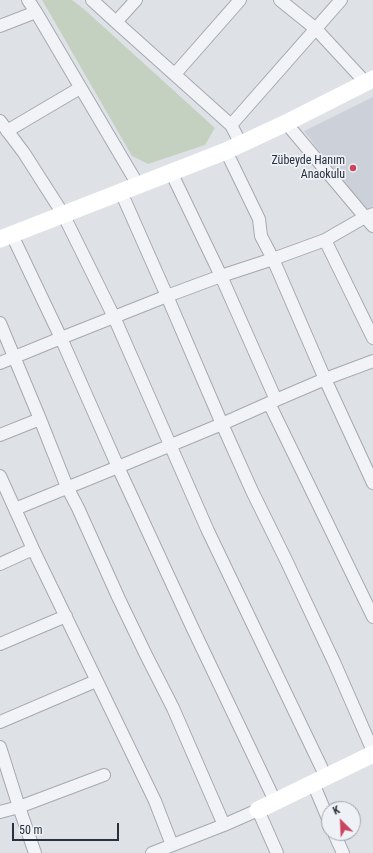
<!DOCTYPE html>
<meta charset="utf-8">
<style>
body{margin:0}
#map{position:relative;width:373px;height:853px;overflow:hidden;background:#dee2e7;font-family:"Roboto Condensed",sans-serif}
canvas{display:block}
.north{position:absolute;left:321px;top:801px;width:40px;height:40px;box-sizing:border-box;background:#eef1f5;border:1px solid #9fa4ac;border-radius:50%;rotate:336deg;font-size:11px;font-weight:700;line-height:16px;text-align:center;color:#28313e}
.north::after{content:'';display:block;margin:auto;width:14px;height:18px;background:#c94661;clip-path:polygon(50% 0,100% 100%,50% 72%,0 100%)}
.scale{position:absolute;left:12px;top:823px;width:107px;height:18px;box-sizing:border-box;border:2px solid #28313e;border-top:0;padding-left:5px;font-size:12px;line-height:14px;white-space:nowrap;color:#28313e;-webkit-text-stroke:3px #eef1f5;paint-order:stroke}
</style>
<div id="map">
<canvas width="373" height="853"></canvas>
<div class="north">K</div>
<div class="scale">50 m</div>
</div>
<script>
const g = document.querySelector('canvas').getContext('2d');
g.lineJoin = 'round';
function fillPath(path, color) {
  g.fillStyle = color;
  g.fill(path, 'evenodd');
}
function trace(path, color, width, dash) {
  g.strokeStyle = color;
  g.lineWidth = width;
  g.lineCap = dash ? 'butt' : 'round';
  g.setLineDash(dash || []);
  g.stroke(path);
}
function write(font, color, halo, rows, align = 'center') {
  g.font = font + ' "Roboto Condensed",sans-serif';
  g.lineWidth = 3.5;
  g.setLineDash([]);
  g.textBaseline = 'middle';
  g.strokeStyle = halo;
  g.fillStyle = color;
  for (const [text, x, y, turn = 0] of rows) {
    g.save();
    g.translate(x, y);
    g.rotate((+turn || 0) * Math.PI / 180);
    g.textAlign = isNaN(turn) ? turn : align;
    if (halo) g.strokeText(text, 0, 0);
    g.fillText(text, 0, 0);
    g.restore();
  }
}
const built = new Path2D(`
 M 373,97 L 373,206 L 364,210 L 304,131 Z`);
const green = new Path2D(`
 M 42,0 L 72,0 L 85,10 L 215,128 L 205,145 L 148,164 L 132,156 Z`);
const street = new Path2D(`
 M 28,0 L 36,12 L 138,185
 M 92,0 L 116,22 L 231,125 L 241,144
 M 280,0 L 316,29 L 366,83
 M 116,22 L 136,0
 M 0,26 L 36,12
 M 175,74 L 240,0
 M 0,121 L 24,153 L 63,214 L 114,317 L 208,531 L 326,777
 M 286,123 L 365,217 L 373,214
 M 231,125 L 341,0
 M 7,131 L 80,88
 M 226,151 L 259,219 L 261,236 L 273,259 L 325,379 L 373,483
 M 171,172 L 221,276 L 276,400 L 222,424 L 118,467 L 193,629 L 275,801
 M 121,192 L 167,296 L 222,424 L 252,491 L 286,560 L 334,662 L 373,751
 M 325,240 L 373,338
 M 0,323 L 40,419 L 67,487 L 78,508 L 119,599 L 146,655 L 173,708 L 224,825
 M 0,363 L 61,338 L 12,235
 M 276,400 L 325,379 L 373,361
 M 269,403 L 373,617
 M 0,435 L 40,419
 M 0,476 L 33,549 L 155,801 L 172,845
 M 15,509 L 118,467 L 61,338 L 167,296 L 221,276 L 273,259 L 325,240 L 365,217 L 373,226
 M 0,564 L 33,549
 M 0,644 L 66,616
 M 0,722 L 96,681
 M 0,747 L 19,807 L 35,853
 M 313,783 L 329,821
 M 0,812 L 19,807 L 104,775
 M 334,833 L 343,853
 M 152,853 L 224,825 L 258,810 L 277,853`);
const secondary = new Path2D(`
 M 0,239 L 226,151 L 286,123 L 373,79
 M 258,810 L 373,754`);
const markers = [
 [353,168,4,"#c94661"]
];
const poiNames = [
 ["Zübeyde Hanım",345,161],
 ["Anaokulu",345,175]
];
fillPath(built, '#ccd1d9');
fillPath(green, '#c5d1c0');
trace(street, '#a4a9b1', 14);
trace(street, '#f1f3f6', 12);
trace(secondary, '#fff', 17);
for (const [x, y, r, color] of markers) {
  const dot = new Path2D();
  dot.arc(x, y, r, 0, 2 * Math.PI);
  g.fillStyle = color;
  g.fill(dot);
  trace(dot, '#eef1f5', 1.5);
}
write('12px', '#28313e', '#eef1f5', poiNames, 'right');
</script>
